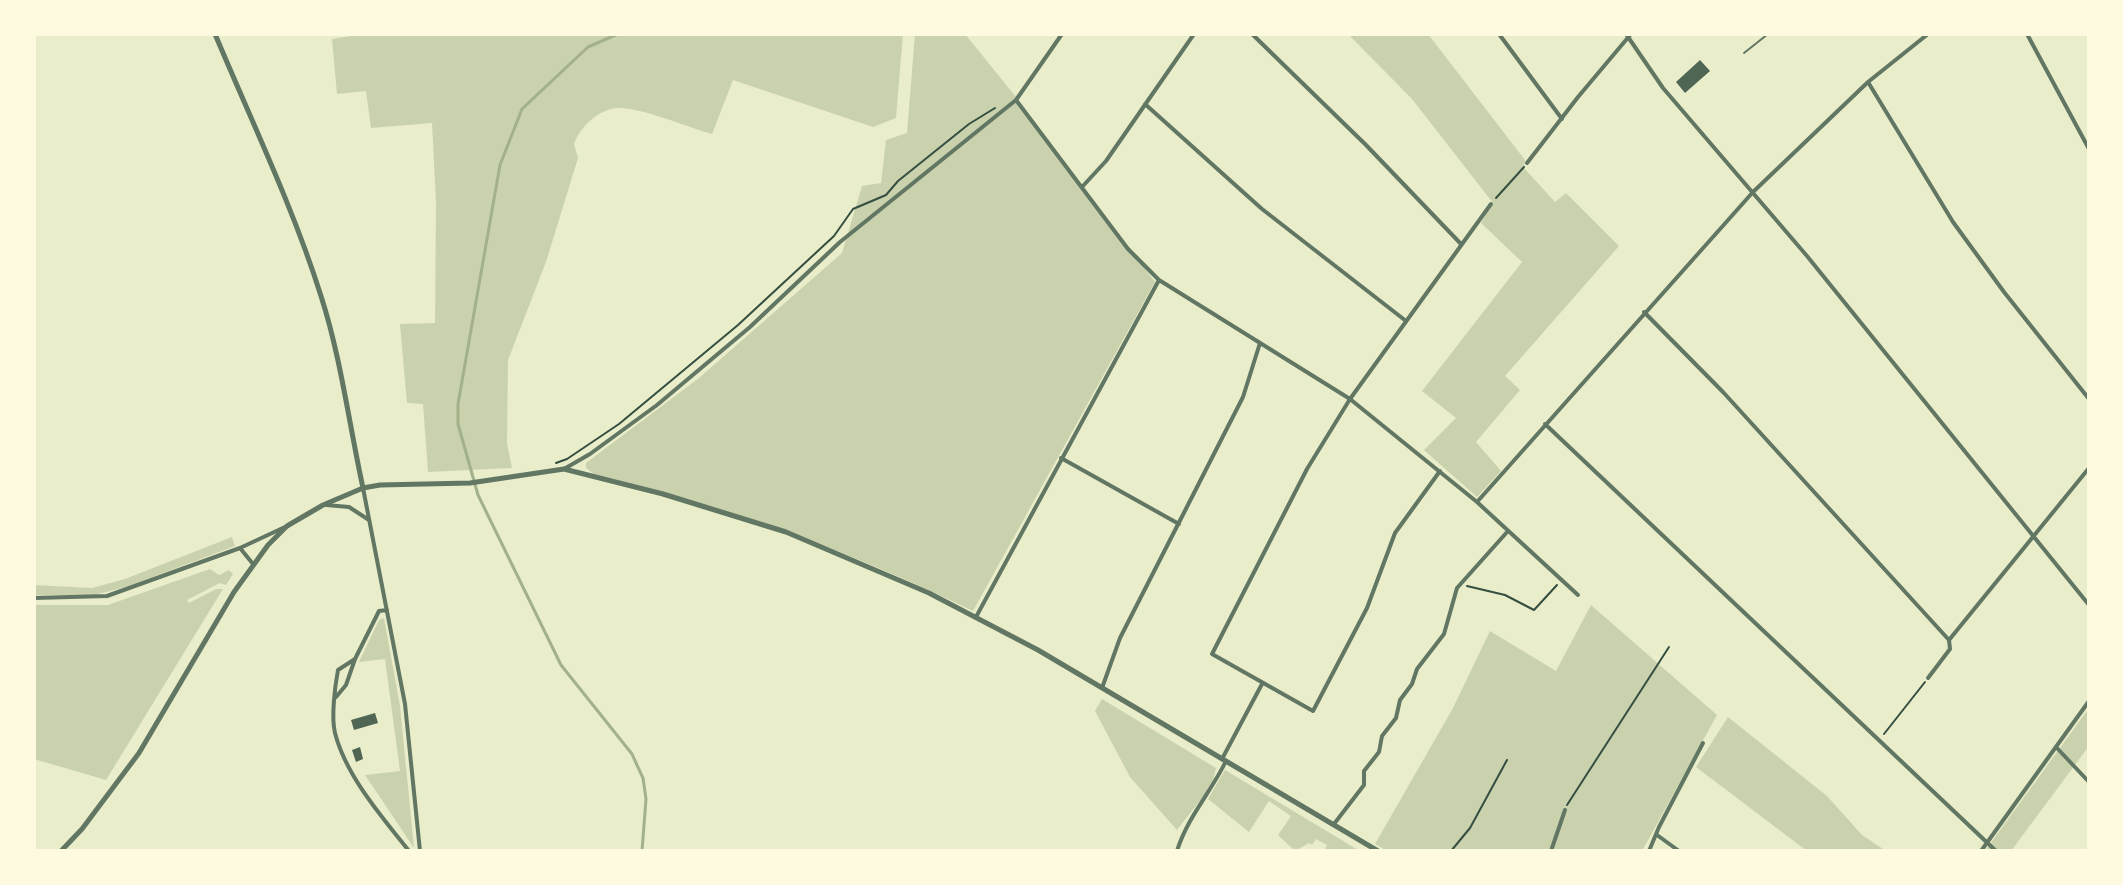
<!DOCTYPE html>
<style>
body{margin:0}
#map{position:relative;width:2123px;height:885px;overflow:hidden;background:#e9edc9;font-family:Poppins,sans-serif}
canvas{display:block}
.frame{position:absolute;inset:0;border:36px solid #fefae0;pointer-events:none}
</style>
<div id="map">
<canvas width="2123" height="885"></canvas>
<div class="frame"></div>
</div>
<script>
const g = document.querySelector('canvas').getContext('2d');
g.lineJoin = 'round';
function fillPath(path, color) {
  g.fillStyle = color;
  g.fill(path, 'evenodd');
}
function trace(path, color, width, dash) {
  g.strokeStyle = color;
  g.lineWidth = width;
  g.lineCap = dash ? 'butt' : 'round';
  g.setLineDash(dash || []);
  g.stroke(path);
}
const green = new Path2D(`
 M 364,34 L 903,34 L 896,118 L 873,127 L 733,80 L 712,134 C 687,127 645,109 621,108 C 600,107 580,127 574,144 L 578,158 L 546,262 L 508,360 L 507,443 L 512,468 L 428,472 L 423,404 L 407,403 L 400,324 L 435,323 L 436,203 L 432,123 L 371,128 L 366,91 L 337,94 L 332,39 Z
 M 915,34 L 965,34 L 1016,97 L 1155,282 L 973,611 C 851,551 726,507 594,474 L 586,468 L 586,463 L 699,378 L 842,253 L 862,186 L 881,183 L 886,140 L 907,133 Z
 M 1348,34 L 1428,34 L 1525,160 L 1524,168 L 1555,202 L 1566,193 L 1619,246 L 1505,376 L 1520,390 L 1476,442 L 1501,471 L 1477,497 L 1424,450 L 1456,418 L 1422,391 L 1522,262 L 1481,223 L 1493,203 L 1412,99 Z
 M 232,537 L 235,546 L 126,587 L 94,595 L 34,595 L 34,585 L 92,588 L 125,579 Z
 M 210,569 L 219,575 L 229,570 L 233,574 L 226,585 L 220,583 L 187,600 L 189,603 L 216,589 L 223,589 L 106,780 L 34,759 L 34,605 L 108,605 Z
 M 1591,605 L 1717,715 L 1642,851 L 1387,851 L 1375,844 L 1453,708 L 1490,631 L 1556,671 Z
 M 384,618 L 400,706 L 414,848 L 365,775 L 400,771 L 385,659 L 359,662 L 379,620 Z
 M 1102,699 L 1216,768 L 1212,785 L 1177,830 L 1130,777 L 1095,711 Z
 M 2089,708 L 2089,746 L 2011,851 L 1985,851 Z
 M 1728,717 L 1827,796 L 1862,835 L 1886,851 L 1807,851 L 1696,767 Z
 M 1225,770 L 1360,851 L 1324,851 L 1327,845 L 1316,839 L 1312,845 L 1309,843 L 1295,851 L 1278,835 L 1291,816 L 1269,801 L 1249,832 L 1208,799 Z`);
const stream = new Path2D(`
 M 618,34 L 588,47 L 522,109 L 500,165 L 458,404 L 458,424 L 478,495 L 561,665 L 632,754 L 643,778 L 646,799 L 642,851`);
const building = new Path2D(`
 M 1700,60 L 1710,71 L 1685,93 L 1676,82 Z
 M 375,713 L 378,723 L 354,730 L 351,720 Z
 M 360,747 L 363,759 L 356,762 L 352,750 Z`);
const path = new Path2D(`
 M 1496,198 L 1524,167
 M 556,463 L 567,459 L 619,424 L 738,325 L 834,236 L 853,209 L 886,195 L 898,181 L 969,124 L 995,108
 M 1467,586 L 1505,595 L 1534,610 L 1557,585
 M 1884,734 L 1925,682
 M 1567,805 L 1669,647
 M 1451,851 L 1470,828 L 1507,760`);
const service = new Path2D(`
 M 1744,53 L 1768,34`);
const minor = new Path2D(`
 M 1252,34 L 1366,145 L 1461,244
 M 1499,34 L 1562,119
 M 1626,34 L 1663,88 L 1807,256 L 2089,605
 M 2027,34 L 2089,149
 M 1868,82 L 1953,222 L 2004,292 L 2089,399
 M 1016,100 L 1128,249 L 1159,280 L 1350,399 L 1477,502 L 1578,595
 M 1145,104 L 1262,209 L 1406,321
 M 1527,163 L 1578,97 L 1631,34
 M 1082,187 L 1106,161 L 1194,34
 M 1644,312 L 1723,392 L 1949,640
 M 1545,424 L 1996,851
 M 1061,458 L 1179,524
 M 564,469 L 590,454 L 657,405 L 750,327 L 840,242 L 1016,100 L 1062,34
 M 1440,471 L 1395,533 L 1367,608 L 1313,711 L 1212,654 L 1307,469 L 1350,399 L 1491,204
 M 363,488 L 405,704 L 420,851
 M 1477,502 L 1753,192 L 1868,82 L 1928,34
 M 326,505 L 349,507 L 369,520
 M 240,548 L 253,564
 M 34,598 L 107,596 L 240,548 L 285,527
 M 976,617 L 1159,280
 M 355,659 L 338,670 C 335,686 331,717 335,733 C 346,776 382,817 409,851
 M 1928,678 L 1950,649 L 1949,640 L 2089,468
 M 1102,688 L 1120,638 L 1243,397 L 1260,343
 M 336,697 L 346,685 L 355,659 L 379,611 L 387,610
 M 2056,747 L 2089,782
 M 1222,759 L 1262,684
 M 1334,824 L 1364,785 L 1364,771 L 1379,752 L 1382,736 L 1396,718 L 1400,700 L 1412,684 L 1417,669 L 1444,634 L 1457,588 L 1508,531
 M 1657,835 L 1679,851
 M 1177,851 C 1187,818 1211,792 1226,761
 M 1551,851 L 1565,810
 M 1649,851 L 1659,827 L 1703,743
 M 1981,851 L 2089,701`);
const tertiary = new Path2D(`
 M 215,34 C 251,120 293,207 321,296 C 341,358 349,424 363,488
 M 61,851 L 82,829 L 139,753 L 234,592 L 268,545 L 287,526 L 323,505 L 363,488 L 380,485 L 470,483 L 564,469 L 663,494 L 786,532 L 929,593 L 1038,650 L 1378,851`);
fillPath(green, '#cad2ad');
trace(stream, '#a3b18a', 3);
fillPath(building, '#4f6655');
trace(path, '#344e41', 2);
trace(service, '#617663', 2);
trace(minor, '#617663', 4);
trace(tertiary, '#617663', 5);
</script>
